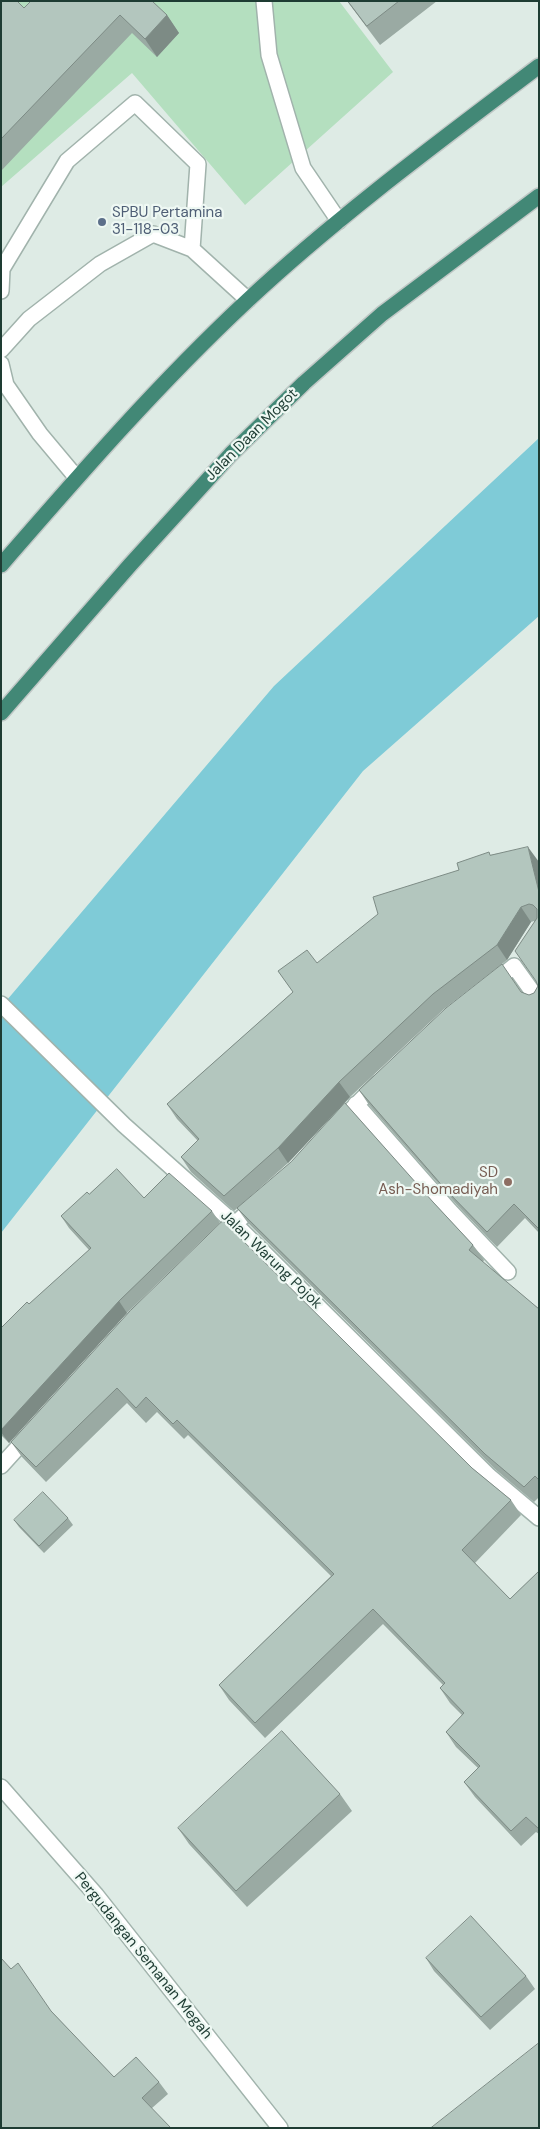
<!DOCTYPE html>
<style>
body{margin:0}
#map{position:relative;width:540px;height:2129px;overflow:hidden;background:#deebe5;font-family:"DM Sans",sans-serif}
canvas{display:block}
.frame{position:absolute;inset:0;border:2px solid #1e3c33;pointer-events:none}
</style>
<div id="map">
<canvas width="540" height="2129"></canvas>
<div class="frame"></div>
</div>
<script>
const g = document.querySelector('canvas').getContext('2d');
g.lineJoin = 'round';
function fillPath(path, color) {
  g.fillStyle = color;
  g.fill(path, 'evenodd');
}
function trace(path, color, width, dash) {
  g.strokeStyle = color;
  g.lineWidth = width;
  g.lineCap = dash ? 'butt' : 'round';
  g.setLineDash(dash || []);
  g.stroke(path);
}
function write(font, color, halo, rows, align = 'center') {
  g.font = font + ' "DM Sans",sans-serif';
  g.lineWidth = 4.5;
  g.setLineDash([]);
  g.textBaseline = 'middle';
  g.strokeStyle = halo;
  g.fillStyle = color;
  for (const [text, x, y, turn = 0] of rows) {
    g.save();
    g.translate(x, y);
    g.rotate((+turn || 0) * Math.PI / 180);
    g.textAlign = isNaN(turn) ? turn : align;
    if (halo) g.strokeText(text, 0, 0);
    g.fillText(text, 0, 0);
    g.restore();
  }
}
const green = new Path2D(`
 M 1,1 L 339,1 L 393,72 L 245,205 L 132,73 L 1,187 Z`);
const water = new Path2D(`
 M 539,438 L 539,616 L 363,771 L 1,1233 L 1,1007 L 274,686 Z`);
const service = new Path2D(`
 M 264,1 L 269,55 L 303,168 L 339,221
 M 1,291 L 2,269 L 67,161 L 135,103 L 198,164 L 192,249
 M 1,350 L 29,319 L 100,264 L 153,234 L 192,249 L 248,300
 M 1,364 L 6,385 L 40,434 L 76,477`);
const minor = new Path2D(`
 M 492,984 L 514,966 L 539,1001
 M 1,1004 L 124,1125 L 234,1223 L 489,1476 L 539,1518
 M 356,1104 L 450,1211 L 508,1272
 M 338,1123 L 378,1083
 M 216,1241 L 258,1203
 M 1,1466 L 30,1434
 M 1,1787 L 96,1895 L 280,2128`);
const trunk = new Path2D(`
 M 1,565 C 80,474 159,383 248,300 C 338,216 440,141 539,66
 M 1,713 L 130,565 L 231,454 L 304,383 L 382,314 L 539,196`);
const wall = new Path2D(`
 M 1,1 L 24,8 L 167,15 L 179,33 L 157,57 L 132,33 L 1,171 Z
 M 347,1 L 437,1 L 380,45 Z
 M 491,855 L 539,862 L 539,1233 L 525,1218 L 497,1247 L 457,1205 L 369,1105 L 359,1090 L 521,992 L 529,995 L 534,993 L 538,986 L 534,921 L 531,922 L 507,960 L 444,1009 L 350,1097 L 288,1163 L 234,1211 L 191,1172 L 181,1157 L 198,1141 L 177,1119 L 167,1104 L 293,992 L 278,971 L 317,963 L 459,870 Z
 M 89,1194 L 144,1198 L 212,1211 L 220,1223 L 127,1313 L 9,1443 L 1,1435 L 1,1328 L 29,1304 L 89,1250 L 69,1228 L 61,1216 Z
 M 433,1202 L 473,1245 L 484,1260 L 483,1262 L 539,1309 L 539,1497 L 534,1502 L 495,1469 L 248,1223 L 237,1208 Z
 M 130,1311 L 472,1468 L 511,1500 L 521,1515 L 475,1563 L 510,1599 L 539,1571 L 539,1834 L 536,1832 L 521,1846 L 475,1797 L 464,1782 L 478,1768 L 456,1747 L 446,1732 L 462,1715 L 450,1703 L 440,1688 L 443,1685 L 383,1624 L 265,1738 L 229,1700 L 219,1685 L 331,1576 L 188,1435 L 184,1439 L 157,1412 L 146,1423 L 127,1403 L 46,1482 L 22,1457 L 11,1442 Z
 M 68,1518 L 73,1525 L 44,1553 L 19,1527 L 14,1520 Z
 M 340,1794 L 352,1811 L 247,1907 L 189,1844 L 178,1828 Z
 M 426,1958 L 526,1976 L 535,1989 L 490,2030 L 434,1971 Z
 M 51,2011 L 114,2077 L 159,2082 L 168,2094 L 152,2108 L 1,2128 Z`);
const shadedWall = new Path2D(`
 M 167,15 L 179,33 L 157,57 L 145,39 Z
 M 528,847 L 539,862 L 539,892 Z
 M 521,907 L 531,922 L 507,960 L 497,945 Z
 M 339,1082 L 350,1097 L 288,1163 L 278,1148 Z
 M 119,1301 L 127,1313 L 9,1443 L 1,1432 L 1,1430 Z`);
const building = new Path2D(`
 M 1,1 L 17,1 L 24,8 L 31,1 L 152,1 L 167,15 L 145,39 L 120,15 L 1,139 Z
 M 348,1 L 399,1 L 367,26 Z
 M 528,847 L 539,892 L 539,1229 L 514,1204 L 487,1232 L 446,1190 L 359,1090 L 446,1008 L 502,964 L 521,992 L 529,995 L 534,993 L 538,986 L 536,981 L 515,951 L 537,918 L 537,909 L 533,905 L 529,904 L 521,907 L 497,945 L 433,994 L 339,1082 L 278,1148 L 224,1196 L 181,1157 L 199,1139 L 167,1104 L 293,992 L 278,971 L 307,950 L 317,963 L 378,914 L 373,897 L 459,870 L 457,863 L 489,852 L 490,855 Z
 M 345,1103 L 433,1202 L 473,1245 L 469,1250 L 539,1309 L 539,1480 L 535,1476 L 524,1487 L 485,1454 L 237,1208 L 291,1162 Z
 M 117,1169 L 144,1198 L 169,1173 L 212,1211 L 119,1301 L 1,1430 L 1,1328 L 27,1302 L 29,1304 L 91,1248 L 61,1216 L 87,1192 L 89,1194 Z
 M 223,1221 L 472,1468 L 511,1500 L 462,1550 L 510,1599 L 539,1571 L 539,1829 L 526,1817 L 511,1831 L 464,1782 L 480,1766 L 446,1732 L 464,1713 L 440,1688 L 445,1683 L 373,1609 L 255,1723 L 219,1685 L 334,1574 L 177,1420 L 173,1424 L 146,1397 L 136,1408 L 117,1388 L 36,1467 L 11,1442 L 130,1311 Z
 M 43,1492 L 68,1518 L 39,1546 L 14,1520 Z
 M 282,1731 L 340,1794 L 236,1891 L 178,1828 Z
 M 471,1916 L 526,1976 L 481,2017 L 426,1958 Z
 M 1,1958 L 11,1969 L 18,1963 L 51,2011 L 114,2077 L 136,2057 L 159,2082 L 142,2098 L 171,2128 L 1,2128 Z
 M 539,2043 L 539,2128 L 431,2128 Z`);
const markers = [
 [102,222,5,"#5c6f8a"],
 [508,1182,5,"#8d6e63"]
];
const serviceNames = [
 ["SPBU Pertamina",112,213],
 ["31-118-03",112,230]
];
const streetNames = [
 ["Jalan Daan Mogot",252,435,-45],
 ["Jalan Warung Pojok",271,1260,44],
 ["Pergudangan Semanan Megah",143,1956,51]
];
const educationNames = [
 ["SD",498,1173],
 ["Ash-Shomadiyah",498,1190]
];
fillPath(green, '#b4dfbf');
fillPath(water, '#7fcbd7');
trace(service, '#a1b3ac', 18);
trace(minor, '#a1b3ac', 18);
trace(trunk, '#c0c8c6', 18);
trace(service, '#fff', 15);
trace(minor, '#fff', 15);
trace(trunk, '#428876', 15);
fillPath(wall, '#9aaaa3');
fillPath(shadedWall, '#7d8b85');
fillPath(building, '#b3c6be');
trace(building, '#7d8b85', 1);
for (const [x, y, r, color] of markers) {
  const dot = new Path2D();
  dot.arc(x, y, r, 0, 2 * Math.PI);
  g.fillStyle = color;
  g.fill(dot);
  trace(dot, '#eef8f3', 2);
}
write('15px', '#4e5e75', '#eef8f3', serviceNames, 'left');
write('15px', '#1e3c33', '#eef8f3', streetNames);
write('15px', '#785e54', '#eef8f3', educationNames, 'right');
</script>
